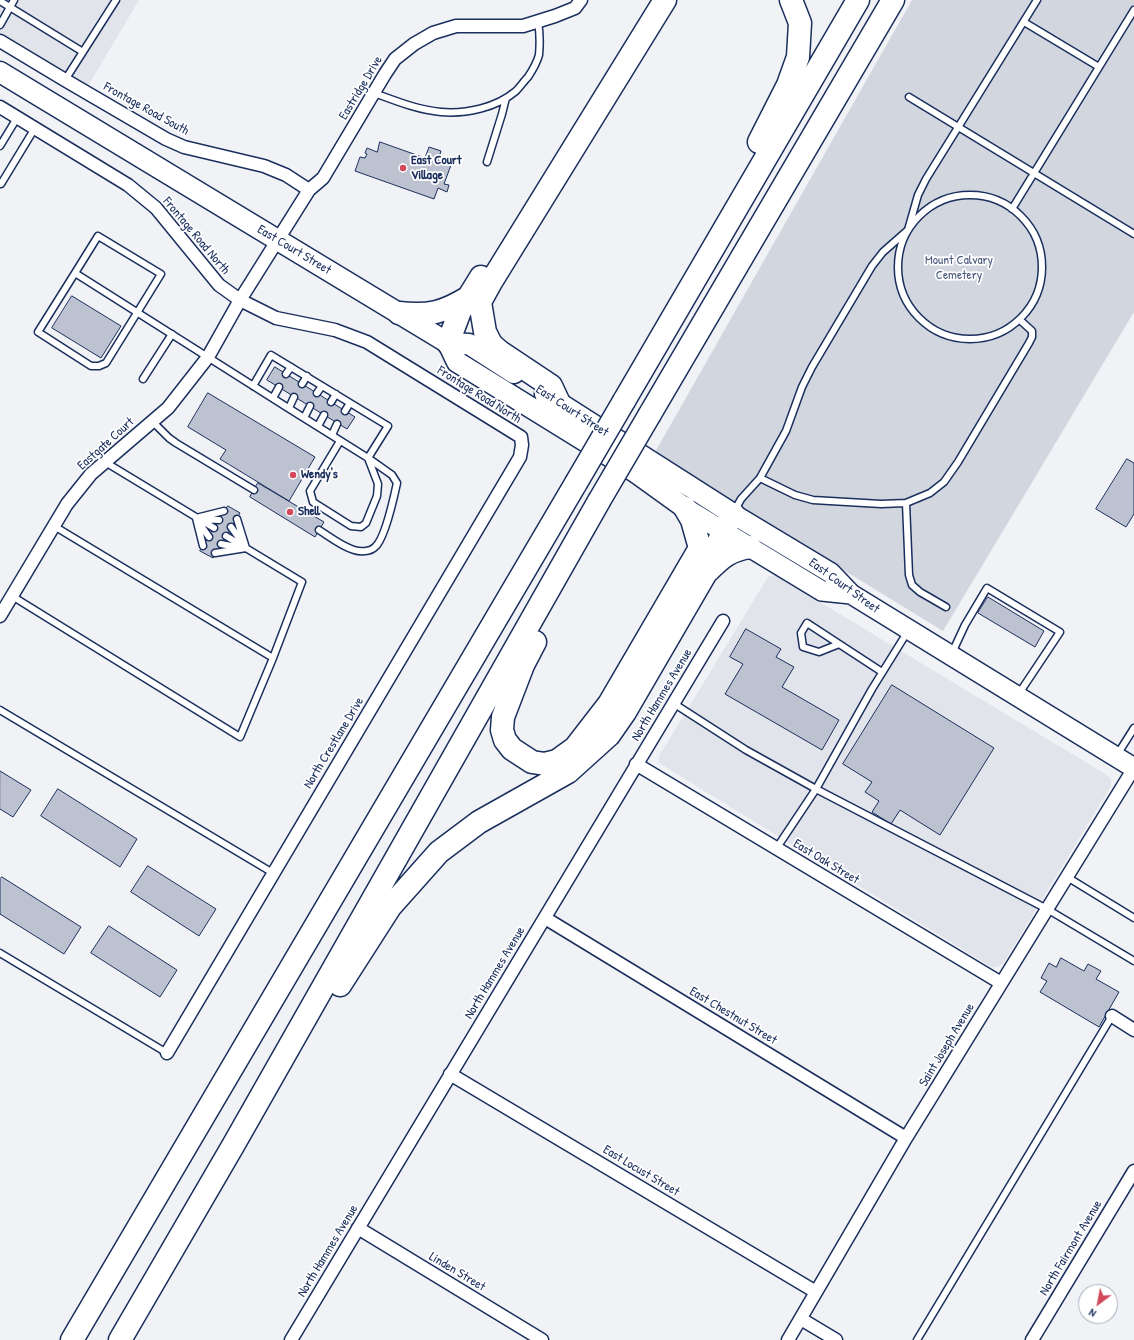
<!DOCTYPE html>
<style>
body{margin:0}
#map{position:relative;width:1134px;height:1340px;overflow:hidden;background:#f1f2f5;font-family:"Patrick Hand",sans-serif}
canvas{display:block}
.north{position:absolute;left:1078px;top:1284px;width:40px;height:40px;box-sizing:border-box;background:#fff;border:1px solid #a4acbf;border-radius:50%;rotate:212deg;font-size:11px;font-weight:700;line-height:16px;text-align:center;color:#1b2f5e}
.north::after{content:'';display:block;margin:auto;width:14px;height:18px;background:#d1495b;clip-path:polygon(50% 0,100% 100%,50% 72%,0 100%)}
</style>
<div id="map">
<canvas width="1134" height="1340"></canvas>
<div class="north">N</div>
</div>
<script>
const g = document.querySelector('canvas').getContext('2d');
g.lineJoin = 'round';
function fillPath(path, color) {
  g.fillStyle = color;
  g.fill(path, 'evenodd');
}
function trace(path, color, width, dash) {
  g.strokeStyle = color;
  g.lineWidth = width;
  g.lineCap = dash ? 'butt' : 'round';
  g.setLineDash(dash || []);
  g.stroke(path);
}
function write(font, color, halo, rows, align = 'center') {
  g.font = font + ' "Patrick Hand",sans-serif';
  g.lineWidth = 3.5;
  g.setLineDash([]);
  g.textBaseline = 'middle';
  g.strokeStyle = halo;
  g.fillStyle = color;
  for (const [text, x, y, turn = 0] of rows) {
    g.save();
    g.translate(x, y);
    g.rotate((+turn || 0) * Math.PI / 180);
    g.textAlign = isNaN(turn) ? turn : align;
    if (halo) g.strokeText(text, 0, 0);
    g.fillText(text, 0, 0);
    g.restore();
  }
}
const built = new Path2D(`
 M 0,0 L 139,0 L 88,86 L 0,33 Z
 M 775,575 L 1107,775 L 1111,780 L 1111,786 L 1003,964 L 997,967 L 991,967 L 659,763 L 659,756 L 768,577 Z`);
const green = new Path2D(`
 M 912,0 L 1134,0 L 1134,312 L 943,631 L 654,454 Z`);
const building = new Path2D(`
 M 380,142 L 425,158 L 429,147 L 441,151 L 438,160 L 451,165 L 444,184 L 449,185 L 447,192 L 438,188 L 434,199 L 355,171 L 360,157 L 365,158 L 367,154 L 365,153 L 367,148 L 377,152 Z
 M 72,296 L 121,326 L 101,358 L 52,328 Z
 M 275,367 L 355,417 L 347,429 L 267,380 Z
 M 208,393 L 315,457 L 289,501 L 220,459 L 226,450 L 188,427 Z
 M 1127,459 L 1134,463 L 1134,514 L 1126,527 L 1096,509 Z
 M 258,483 L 324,522 L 315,537 L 250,497 Z
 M 228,506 L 240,513 L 213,558 L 200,551 Z
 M 988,597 L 1044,631 L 1035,647 L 978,613 Z
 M 746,629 L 781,649 L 776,657 L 794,667 L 782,687 L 839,720 L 822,750 L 725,694 L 743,664 L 730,657 Z
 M 892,685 L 994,748 L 940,835 L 900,810 L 891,824 L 872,812 L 879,801 L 865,792 L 872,782 L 843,764 Z
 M 0,771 L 31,790 L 13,817 L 0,809 Z
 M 58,789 L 137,839 L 120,867 L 41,816 Z
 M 148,866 L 216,909 L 199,936 L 131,892 Z
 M 2,877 L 81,927 L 64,954 L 0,914 L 0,879 Z
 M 109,926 L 177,970 L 160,997 L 91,953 Z
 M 1061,958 L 1084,971 L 1088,964 L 1101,971 L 1096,979 L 1119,992 L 1099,1027 L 1040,992 L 1047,981 L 1041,978 L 1049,963 L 1056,967 Z`);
const service = new Path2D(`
 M 0,1 L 83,52
 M 1024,22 L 1099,67
 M 0,25 L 14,0
 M 65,80 L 116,0
 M 374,93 C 396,101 418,110 441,112 C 466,114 496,108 516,91 C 520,87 524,81 528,77 C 532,71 537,62 539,55 C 540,44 540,33 538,22
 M 909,97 L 1134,234
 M 0,146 L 17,118
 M 487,162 L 502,114 L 506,98
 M 0,184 L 1,184 L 35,128
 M898 267a72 72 0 1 1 144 0a72 72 0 1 1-144 0Z
 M 1012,209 L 1134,10
 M 75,273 L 98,236 L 161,274 L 106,363 L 99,366 L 91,366 L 38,332 L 75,273 C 173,335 270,397 368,458 L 388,426 L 271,355 L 253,386
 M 286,374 L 291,367
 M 143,379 L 172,334
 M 302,384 L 307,376
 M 317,393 L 322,386
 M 273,398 L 279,387
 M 331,402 L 336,394
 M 289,408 L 294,397
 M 345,411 L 350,403
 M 304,418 L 310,406
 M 153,422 L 169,438 L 176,443 L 254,490
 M 318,426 L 324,415
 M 332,435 L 337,424
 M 340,441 L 310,491 L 313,502 L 351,526 L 361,527 L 366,523 L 377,496 L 378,484 L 368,458
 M 105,462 L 214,528
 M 760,478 L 795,495 L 813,500 L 881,504 L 906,503 L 930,493 L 944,482 L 958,462 L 1029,343 L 1032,337 L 1032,331 L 1020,320
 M 906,503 L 909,575 L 912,585 L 920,592 L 946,607
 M 735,510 L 741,499 L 760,478 L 786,431 L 802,387 L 812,367 L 872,266 L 883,252 L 908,230 L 918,195 L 926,179 L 1037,0
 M 196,518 L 224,511
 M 196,518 L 203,546
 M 202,519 L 219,520
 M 237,519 L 246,548
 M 199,523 L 209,537
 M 231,527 L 242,542
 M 319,530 C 330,537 341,546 354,550 C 360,552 370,552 375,547 C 385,539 394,497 397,483 L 392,475 L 368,458
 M 226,536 L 302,582 L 273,658
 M 221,544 L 241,548
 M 215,553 L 246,548
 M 12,596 L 240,737 L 273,658 L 54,526
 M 839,644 L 819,652 L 803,647 L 801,633 L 807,623 L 882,672
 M 952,653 L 965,625 L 987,588 L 1060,632 L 1018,695
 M 673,703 L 746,750 L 816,789 L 872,689 L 908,631
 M 0,710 L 273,873
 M 1117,755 L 1134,728
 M 776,849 L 816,789 L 1047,909 L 1134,961
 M 1067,877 L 1134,918
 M 0,953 L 167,1053
 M 917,1340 L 1112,1016`);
const minor = new Path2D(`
 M 0,41 L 65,80 L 166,139 L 184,147 L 264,166 L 286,175 L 309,190
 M 0,107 L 128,185 L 156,208 L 219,285 L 240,300 L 276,318 L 335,330 L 367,342 L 521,437 L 522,445 L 520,457 L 167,1053
 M 0,616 L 67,504 L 91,474 L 168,408 L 208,357 L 240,300 L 309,190 L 323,178 L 385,74 L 395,59 L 414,44 L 433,33 L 456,26 L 523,26 L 555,16 L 575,8 L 581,0
 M 636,764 L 1001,983
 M 545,918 L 906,1138
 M 1112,1016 L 1134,1030
 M 450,1074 L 816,1292
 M 358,1228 L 542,1340
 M 801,1319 L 836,1340
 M 291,1340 L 723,621
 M 788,1340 L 906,1138 L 1134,768
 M 1032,1340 L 1134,1171`);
const primary = new Path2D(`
 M 685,508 L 822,591 L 851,594
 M 733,514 L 831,573 L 851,594 L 1134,768`);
const trunk = new Path2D(`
 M 0,72 L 448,343 L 469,344 L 514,373
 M 448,343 L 457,362 L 635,472 L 685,508
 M 545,394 L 733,514`);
const motorway = new Path2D(`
 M 759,142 L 788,85 L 798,57 L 800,23 L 791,0
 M 399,313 C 429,316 443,313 469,297
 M 448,343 L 460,311 L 481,277
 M 624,401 L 858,0
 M 559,403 L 551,386 L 500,352 L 491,344 L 485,332 L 480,302 L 491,282 L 665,0
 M 650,414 L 893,0
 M 708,571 C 722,557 730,550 750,547
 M 535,642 L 523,665 L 503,717 L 502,730 L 505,740 L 512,749 L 532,762 L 545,764 L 557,761 L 575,748 L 609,704 L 700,548 L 692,520 L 685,508
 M 340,985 L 390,907 L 439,852 L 479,822 L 568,772 L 609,735 L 625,712 L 707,571 L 723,531 L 733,514
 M 72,1340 L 576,483
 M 120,1340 L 234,1144 L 599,501`);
const motorwayBridge = new Path2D(`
 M 576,483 L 624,401
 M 599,501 L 650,414`);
const markers = [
 [403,168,4,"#d1495b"],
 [293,475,4,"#d1495b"],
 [290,512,4,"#d1495b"]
];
const streetNames = [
 ["Eastridge Drive",361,88,-59],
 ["Frontage Road South",146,109,29],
 ["Frontage Road North",196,236,50],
 ["East Court Street",294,250,31],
 ["Frontage Road North",479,395,32],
 ["East Court Street",572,411,33],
 ["Eastgate Court",106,444,-42],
 ["East Court Street",844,586,36],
 ["North Hammes Avenue",662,695,-59],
 ["North Crestlane Drive",334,743,-59],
 ["East Oak Street",826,862,31],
 ["North Hammes Avenue",495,973,-59],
 ["East Chestnut Street",733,1016,31],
 ["Saint Joseph Avenue",947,1045,-59],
 ["East Locust Street",641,1171,31],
 ["North Fairmont Avenue",1071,1248,-59],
 ["North Hammes Avenue",328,1251,-59],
 ["Linden Street",457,1272,31]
];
const poiNames = [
 ["East Court",411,161],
 ["Village",411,176],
 ["Wendy's",301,475],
 ["Shell",298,512]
];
const parkNames = [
 ["Mount Calvary",959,261],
 ["Cemetery",959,276]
];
fillPath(built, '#e1e4ea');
fillPath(green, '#d2d6df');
fillPath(building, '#bcc2d0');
trace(building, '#1b2f5e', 1);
trace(service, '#1b2f5e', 9);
trace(minor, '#1b2f5e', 15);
trace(primary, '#1b2f5e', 22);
trace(trunk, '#1b2f5e', 23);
trace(motorway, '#1b2f5e', 25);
trace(service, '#fff', 6);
trace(minor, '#fff', 12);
trace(primary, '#fff', 19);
trace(trunk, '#fff', 20);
trace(motorway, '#fff', 22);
trace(motorwayBridge, '#1b2f5e', 25, []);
trace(motorwayBridge, '#fff', 22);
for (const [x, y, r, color] of markers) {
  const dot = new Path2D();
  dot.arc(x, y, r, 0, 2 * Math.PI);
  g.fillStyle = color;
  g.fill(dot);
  trace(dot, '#fff', 1.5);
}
write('13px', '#1b2f5e', '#fff', streetNames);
write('bold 13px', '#1b2f5e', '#fff', poiNames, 'left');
write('13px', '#49597e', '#fff', parkNames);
</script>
